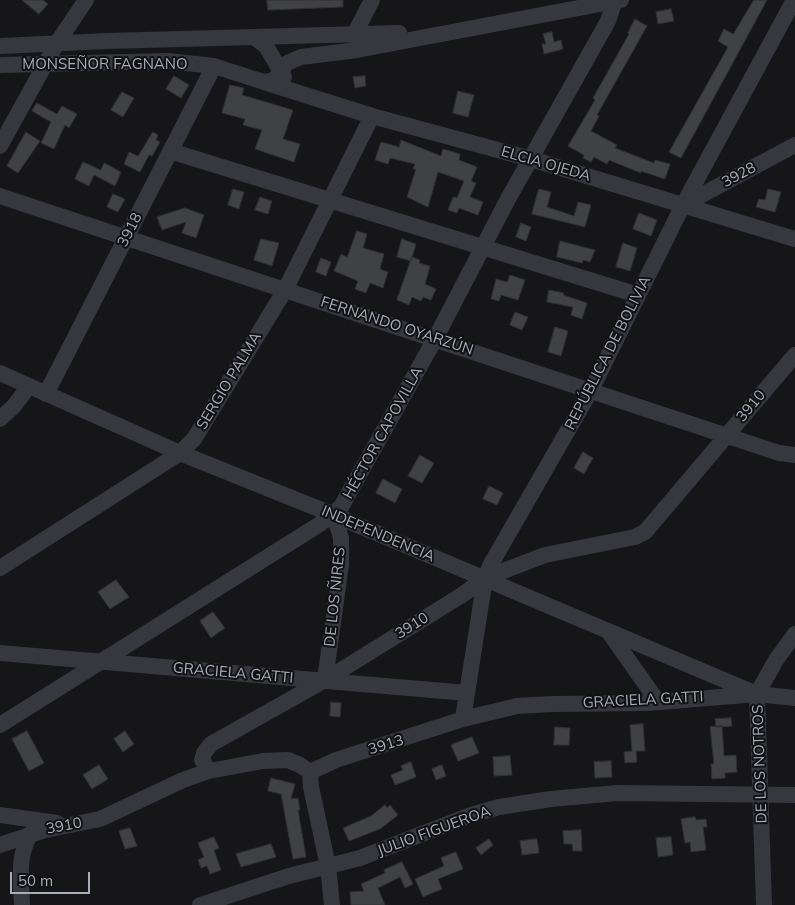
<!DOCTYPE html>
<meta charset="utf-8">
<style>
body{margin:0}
#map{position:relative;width:795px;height:905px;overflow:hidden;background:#161618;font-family:Mulish,sans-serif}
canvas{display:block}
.scale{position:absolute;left:10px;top:872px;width:80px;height:22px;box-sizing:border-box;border:2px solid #a8adb8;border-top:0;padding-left:6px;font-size:15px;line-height:18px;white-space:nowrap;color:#a8adb8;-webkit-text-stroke:4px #111113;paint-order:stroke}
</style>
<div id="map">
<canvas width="795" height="905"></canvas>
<div class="scale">50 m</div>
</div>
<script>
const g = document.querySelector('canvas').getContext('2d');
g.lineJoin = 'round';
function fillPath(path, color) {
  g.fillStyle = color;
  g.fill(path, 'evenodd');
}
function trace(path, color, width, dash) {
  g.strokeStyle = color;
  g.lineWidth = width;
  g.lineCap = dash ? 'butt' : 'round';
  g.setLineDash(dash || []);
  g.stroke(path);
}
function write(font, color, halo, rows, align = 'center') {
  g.font = font + ' Mulish,sans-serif';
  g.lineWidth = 4;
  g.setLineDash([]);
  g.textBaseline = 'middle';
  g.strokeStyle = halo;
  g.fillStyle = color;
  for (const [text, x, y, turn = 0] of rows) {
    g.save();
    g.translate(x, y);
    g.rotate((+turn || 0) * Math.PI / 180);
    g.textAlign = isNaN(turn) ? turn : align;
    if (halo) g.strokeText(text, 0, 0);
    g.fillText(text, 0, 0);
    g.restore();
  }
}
const building = new Path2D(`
 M 22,0 L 43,0 L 48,4 L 39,14 Z
 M 267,0 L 343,0 L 343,7 L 268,10 Z
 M 754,0 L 767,0 L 681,158 L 669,152 L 728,47 L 718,41 L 724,29 L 733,34 Z
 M 671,9 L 674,21 L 658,24 L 656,12 Z
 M 635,19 L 647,26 L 597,115 L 599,116 L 591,131 L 617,145 L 615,148 L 654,163 L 655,160 L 670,164 L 665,179 L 641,171 L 641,173 L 609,160 L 607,164 L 594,157 L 591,162 L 583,158 L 584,155 L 568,146 L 595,100 L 593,98 L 629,34 L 628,33 Z
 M 552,32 L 554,42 L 561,40 L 563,49 L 544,54 L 542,44 L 546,44 L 543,34 Z
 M 174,76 L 189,85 L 181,98 L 166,89 Z
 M 365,76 L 366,86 L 355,88 L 353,77 Z
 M 230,85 L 244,88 L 242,95 L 293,110 L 283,139 L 300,144 L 294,162 L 255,149 L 262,130 L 243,125 L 245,119 L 222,113 Z
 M 458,91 L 474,95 L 468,117 L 453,113 Z
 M 122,92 L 134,98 L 123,117 L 111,110 Z
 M 37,103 L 57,114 L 62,106 L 77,114 L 69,128 L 65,125 L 54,149 L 41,143 L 51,122 L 32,111 Z
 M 26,132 L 40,141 L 18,173 L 7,166 Z
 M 153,132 L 158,135 L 156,140 L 160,142 L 152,156 L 149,155 L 140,172 L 124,164 L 129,152 L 138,156 Z
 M 401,140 L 441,156 L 443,149 L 460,154 L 459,160 L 477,167 L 471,181 L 476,183 L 470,197 L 483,202 L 478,215 L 459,208 L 457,213 L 448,210 L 453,197 L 457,198 L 464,181 L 438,172 L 428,207 L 407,197 L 416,169 L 413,169 L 415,164 L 390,158 L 388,164 L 375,160 L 381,142 L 399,147 Z
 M 83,162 L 101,170 L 104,163 L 121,172 L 115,186 L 94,175 L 89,186 L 75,179 Z
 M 233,189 L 244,192 L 239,209 L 228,205 Z
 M 539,189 L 551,192 L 547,207 L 574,216 L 578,202 L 591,205 L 585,227 L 532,214 Z
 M 768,189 L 781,192 L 775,212 L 756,207 L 759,199 L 765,200 Z
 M 113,194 L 125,199 L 118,212 L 107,207 Z
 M 260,197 L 272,201 L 268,214 L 255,210 Z
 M 185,208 L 204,215 L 196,238 L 182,233 L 186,222 L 162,230 L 157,217 Z
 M 639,213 L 657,220 L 651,236 L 633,229 Z
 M 521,223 L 531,227 L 526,241 L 516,237 Z
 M 357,231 L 367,234 L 363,248 L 384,254 L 380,269 L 388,272 L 383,288 L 370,283 L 366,293 L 355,289 L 358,281 L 334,271 L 341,254 L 347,257 Z
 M 261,239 L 279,243 L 272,266 L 254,260 Z
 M 402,239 L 416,244 L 411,261 L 397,257 Z
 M 560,241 L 595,250 L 590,262 L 583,260 L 582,263 L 557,257 Z
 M 623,243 L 637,248 L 630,271 L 616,267 Z
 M 412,257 L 420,260 L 419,263 L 430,266 L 425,284 L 436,289 L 431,300 L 423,297 L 421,301 L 412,297 L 409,305 L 397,300 Z
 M 321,258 L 331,262 L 326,276 L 316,272 Z
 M 510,275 L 525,280 L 518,300 L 501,295 L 499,301 L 491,299 L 496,279 L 507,282 Z
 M 549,290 L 564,293 L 563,295 L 587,303 L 582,319 L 571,315 L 573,307 L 547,302 Z
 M 515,312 L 528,317 L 522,330 L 510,325 Z
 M 555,327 L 568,331 L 561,356 L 548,352 Z
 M 583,452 L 593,458 L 584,474 L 574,468 Z
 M 420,455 L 434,463 L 422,483 L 408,476 Z
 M 383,479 L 402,489 L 395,503 L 376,493 Z
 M 489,486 L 503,493 L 497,505 L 483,499 Z
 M 116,580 L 129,597 L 110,609 L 98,592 Z
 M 213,612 L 225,628 L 211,638 L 200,621 Z
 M 331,702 L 341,703 L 340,717 L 330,716 Z
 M 731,718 L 732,726 L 716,727 L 715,719 Z
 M 643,724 L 645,751 L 636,751 L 637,762 L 625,763 L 624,752 L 632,751 L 630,725 Z
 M 722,726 L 724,756 L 736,755 L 737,772 L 725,773 L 725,778 L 712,779 L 711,764 L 714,764 L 710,727 Z
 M 555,727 L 570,728 L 569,745 L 554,745 Z
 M 27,731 L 44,763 L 29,771 L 12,739 Z
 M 125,731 L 134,744 L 123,752 L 114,739 Z
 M 472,737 L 479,753 L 458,761 L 451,745 Z
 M 510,756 L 512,775 L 494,776 L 493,757 Z
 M 611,761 L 612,777 L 595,778 L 594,762 Z
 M 411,762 L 416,777 L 395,785 L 391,775 L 403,770 L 401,766 Z
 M 99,765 L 108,779 L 92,789 L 83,775 Z
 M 442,765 L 446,776 L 436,780 L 432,769 Z
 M 271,778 L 295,784 L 291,799 L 298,798 L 300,810 L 298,810 L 306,857 L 293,859 L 281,794 L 268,791 Z
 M 385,805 L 387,808 L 390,805 L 398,815 L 380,829 L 349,841 L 343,828 L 371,816 Z
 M 695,817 L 696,820 L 706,819 L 707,827 L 703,827 L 706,850 L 691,852 L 690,842 L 685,843 L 681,819 Z
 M 130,828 L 137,846 L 125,849 L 119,831 Z
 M 581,830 L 582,851 L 573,851 L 572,844 L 564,844 L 563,831 Z
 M 214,837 L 219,848 L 214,850 L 221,870 L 210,874 L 207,866 L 201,868 L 198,860 L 204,857 L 198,843 Z
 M 671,837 L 673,855 L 658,857 L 656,838 Z
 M 489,839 L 493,845 L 481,855 L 476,848 Z
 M 537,839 L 539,853 L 522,855 L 520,841 Z
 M 271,844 L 276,857 L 241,867 L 236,854 Z
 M 456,852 L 463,869 L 438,879 L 442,889 L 423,897 L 415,879 L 444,866 L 441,858 Z
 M 402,862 L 413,884 L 405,888 L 400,877 L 378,888 L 385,905 L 351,905 L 350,892 L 364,891 L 361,884 L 385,873 L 384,870 Z`);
const minor = new Path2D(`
 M 354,35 L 372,0
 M 254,37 L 266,46 L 284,77
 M 0,46 L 107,41 L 399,33
 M 0,65 L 168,61 L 214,66 L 264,82 L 274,80 L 287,63 L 301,57 L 357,50 L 621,0
 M 264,82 L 372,116 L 531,159 L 795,239
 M 0,146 L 57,43 L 86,0
 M 170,151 L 638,295
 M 0,196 L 779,453 L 795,455
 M 683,205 L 795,145
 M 0,373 L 180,453 L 334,515 L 757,694
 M 46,394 L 214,66
 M 0,419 L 14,406 L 29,386
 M 0,568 L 180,453 L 194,439 L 285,290 L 372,116
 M 608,631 L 658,702
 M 0,653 L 467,693
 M 325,680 L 341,565 L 341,538 L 334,515
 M 463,719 L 485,578 L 491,564 L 591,390 L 683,205 L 794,0
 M 0,725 L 320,524 L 341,507 L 435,339 L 508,199 L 608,21 L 615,0
 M 209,771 L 202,760 L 204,753 L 211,744 L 325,680 L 462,595 L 485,578 L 545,555 L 635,537 L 645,532 L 795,355
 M 310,772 L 336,760 L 463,719 L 517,706 L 552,704 L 647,703 L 757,694 L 795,698
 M 310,772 L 311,787 L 328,866 L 332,905
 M 0,815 L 57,823
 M 0,845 L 45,830 L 100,819 L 183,780 L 209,771 L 263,761 L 288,760 L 300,765 L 310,772
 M 22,905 C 21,878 17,857 31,833
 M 200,905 L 289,876 L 360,858 L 471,815 L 499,807 L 551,799 L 617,793 L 795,795
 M 764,905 L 757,694 L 776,660 L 795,634`);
const streetNames = [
 ["MONSEÑOR FAGNANO",105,64],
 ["ELCIA OJEDA",546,164,16],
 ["3928",739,175,-28],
 ["3918",130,230,-63],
 ["FERNANDO OYARZÚN",397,326,18],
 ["REPÚBLICA DE BOLIVIA",608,353,-63],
 ["SERGIO PALMA",229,381,-59],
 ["3910",751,406,-50],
 ["HÉCTOR CAPOVILLA",383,433,-61],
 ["INDEPENDENCIA",378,534,23],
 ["DE LOS ÑIRES",335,597,-84],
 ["3910",412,626,-32],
 ["GRACIELA GATTI",233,673,5],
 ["GRACIELA GATTI",643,700,-3],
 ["3913",386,745,-17],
 ["DE LOS NOTROS",760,764,-92],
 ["3910",64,826,-11],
 ["JULIO FIGUEROA",434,831,-20]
];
fillPath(building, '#404145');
trace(building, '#303034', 1);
trace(minor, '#37383d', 16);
write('15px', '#a8adb8', '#111113', streetNames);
</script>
